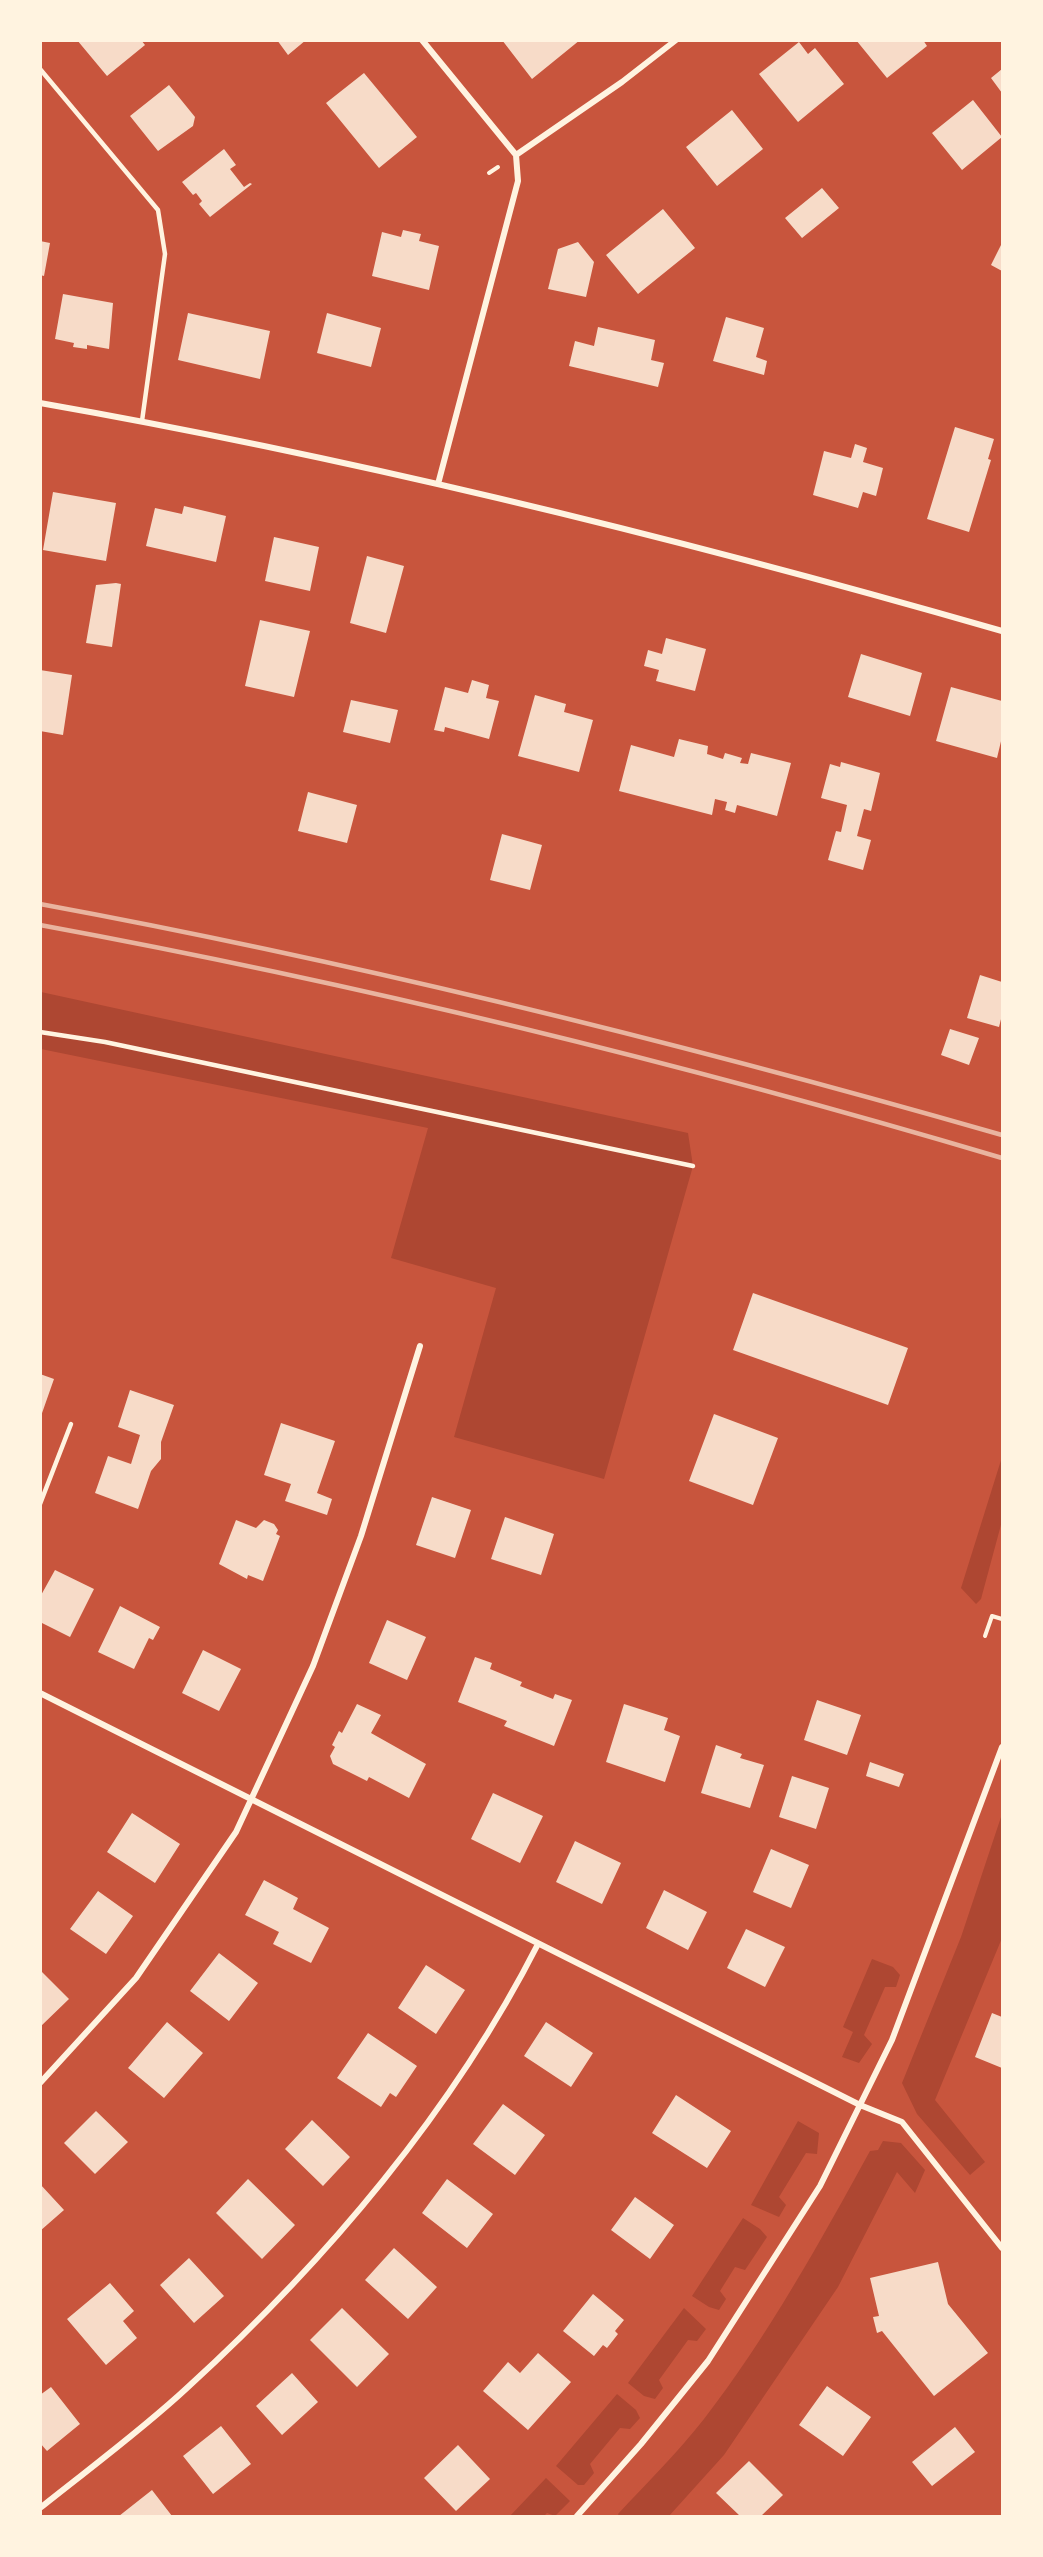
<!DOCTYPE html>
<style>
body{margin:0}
#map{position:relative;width:1043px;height:2557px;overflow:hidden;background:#c8553d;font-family:"Noto Sans",sans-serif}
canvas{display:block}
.frame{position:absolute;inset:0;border:42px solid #fff3e0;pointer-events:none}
</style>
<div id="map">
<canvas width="1043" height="2557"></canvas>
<div class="frame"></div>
</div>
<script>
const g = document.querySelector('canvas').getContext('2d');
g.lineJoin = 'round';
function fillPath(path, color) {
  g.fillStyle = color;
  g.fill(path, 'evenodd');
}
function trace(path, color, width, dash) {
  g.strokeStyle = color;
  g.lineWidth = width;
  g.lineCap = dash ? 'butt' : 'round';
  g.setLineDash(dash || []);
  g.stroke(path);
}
const green = new Path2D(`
 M 41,992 L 688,1133 L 693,1166 L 604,1479 L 454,1437 L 496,1288 L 391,1258 L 428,1128 L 41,1049 Z
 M 1002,1457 L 1002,1521 L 981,1599 L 976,1604 L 961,1588 Z
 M 1002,1814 L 1002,1938 L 935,2100 L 985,2162 L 970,2175 L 917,2114 L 902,2083 L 961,1937 Z
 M 872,1959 L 893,1967 L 900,1975 L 896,1987 L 885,1987 L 864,2035 L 872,2044 L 859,2063 L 842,2057 L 853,2032 L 843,2027 Z
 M 798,2121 L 819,2133 L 817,2154 L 806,2153 L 779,2197 L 786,2205 L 779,2217 L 751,2205 Z
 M 883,2141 L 901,2143 L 925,2170 L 915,2193 L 897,2172 L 838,2287 L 724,2455 L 669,2516 L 619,2516 L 618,2514 C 647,2483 678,2452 704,2419 C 768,2336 820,2242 870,2151 L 878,2150 Z
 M 743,2218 L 760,2229 L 767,2237 L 745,2270 L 735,2267 L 720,2291 L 726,2299 L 719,2310 L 709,2307 L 692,2296 Z
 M 684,2308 L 706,2329 L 697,2341 L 688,2340 L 659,2380 L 663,2388 L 655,2399 L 644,2396 L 628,2383 Z
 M 617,2394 L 636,2410 L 640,2418 L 630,2429 L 620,2428 L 590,2464 L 594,2473 L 584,2485 L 578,2485 L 556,2466 Z
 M 546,2478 L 570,2501 L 555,2516 L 547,2513 L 544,2516 L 510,2516 Z`);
const building = new Path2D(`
 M 77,40 L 141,40 L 145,45 L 107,76 Z
 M 277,40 L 306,40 L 288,55 Z
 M 502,40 L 580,40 L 532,79 Z
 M 856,40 L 923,40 L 927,46 L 887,78 Z
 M 799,42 L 808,54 L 815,48 L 844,84 L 798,122 L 759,74 Z
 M 1002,69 L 1002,93 L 991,78 Z
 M 364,73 L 417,137 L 379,168 L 326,103 Z
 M 169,85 L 195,117 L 193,126 L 158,151 L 130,116 Z
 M 973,100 L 1002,137 L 962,170 L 932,133 Z
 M 732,110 L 763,149 L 717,186 L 686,147 Z
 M 224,149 L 236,165 L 230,169 L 244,187 L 250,183 L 252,184 L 210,217 L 199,204 L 202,201 L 196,193 L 193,195 L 182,182 Z
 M 822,188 L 839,208 L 802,238 L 785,218 Z
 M 663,209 L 695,248 L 638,294 L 606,255 Z
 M 403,230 L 421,234 L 419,241 L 439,246 L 429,290 L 372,276 L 382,232 L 401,237 Z
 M 40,241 L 50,243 L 44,276 L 40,275 Z
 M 578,242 L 594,262 L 586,297 L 548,289 L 558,249 Z
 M 1002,243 L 1002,271 L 991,265 Z
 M 63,294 L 113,303 L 109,349 L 87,345 L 87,349 L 73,347 L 74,343 L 55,339 Z
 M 188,313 L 270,331 L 260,379 L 178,360 Z
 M 327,313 L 381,328 L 371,367 L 317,353 Z
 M 726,317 L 764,328 L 756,357 L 767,361 L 764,375 L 713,361 Z
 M 598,327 L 655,340 L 651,360 L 664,363 L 658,387 L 569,366 L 575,341 L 594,346 Z
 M 955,427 L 994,439 L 988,459 L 991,460 L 969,532 L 927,519 Z
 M 855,444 L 867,448 L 863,462 L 883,468 L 876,496 L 863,492 L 858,508 L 813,495 L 824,451 L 851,458 Z
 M 53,492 L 116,503 L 106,561 L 43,550 Z
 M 184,506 L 226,516 L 216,562 L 146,546 L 155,508 L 182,514 Z
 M 274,537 L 319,547 L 310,591 L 265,581 Z
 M 367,556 L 404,566 L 386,633 L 350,623 Z
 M 116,583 L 121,584 L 112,647 L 86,643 L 96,585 Z
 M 260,620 L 310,631 L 294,697 L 245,686 Z
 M 666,638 L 706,649 L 695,691 L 656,681 L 659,670 L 644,666 L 648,650 L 662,654 Z
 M 861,654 L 922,673 L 910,716 L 848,697 Z
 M 40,670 L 72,675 L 63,735 L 40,731 Z
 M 472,680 L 489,685 L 486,698 L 499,701 L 489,739 L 445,727 L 444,732 L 434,730 L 445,687 L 468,693 Z
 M 951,687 L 1002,701 L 1002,737 L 997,758 L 936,741 Z
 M 535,695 L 566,704 L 564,712 L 593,720 L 579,772 L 518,756 Z
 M 351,700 L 398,710 L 390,743 L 343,732 Z
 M 679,739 L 708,746 L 707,754 L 723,759 L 725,753 L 742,758 L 740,763 L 748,764 L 751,753 L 791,763 L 777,816 L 737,805 L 735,813 L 725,810 L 727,802 L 715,799 L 712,815 L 619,791 L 631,745 L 674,757 Z
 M 841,762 L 880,773 L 871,811 L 864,809 L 857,836 L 871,840 L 863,870 L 828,860 L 836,831 L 841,832 L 847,805 L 821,798 L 830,764 L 840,767 Z
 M 308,792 L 357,805 L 347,843 L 298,831 Z
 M 502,834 L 542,845 L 530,890 L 490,880 Z
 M 980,975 L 1002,982 L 1002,1015 L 999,1027 L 967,1018 Z
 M 950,1029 L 979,1038 L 969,1065 L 941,1055 Z
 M 753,1293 L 908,1348 L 888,1405 L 733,1350 Z
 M 40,1374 L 54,1379 L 41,1416 L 40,1416 Z
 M 130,1390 L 174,1405 L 161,1442 L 161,1459 L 151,1471 L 138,1509 L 95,1493 L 108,1456 L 131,1464 L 140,1435 L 118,1427 Z
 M 714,1414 L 778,1438 L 753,1505 L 689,1481 Z
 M 281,1423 L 335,1441 L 317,1493 L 332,1499 L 327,1515 L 285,1501 L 291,1484 L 264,1475 Z
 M 432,1497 L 471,1510 L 455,1558 L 416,1545 Z
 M 505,1517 L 554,1534 L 541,1575 L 491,1559 Z
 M 236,1520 L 256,1528 L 264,1520 L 274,1524 L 278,1530 L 276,1534 L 280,1536 L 263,1581 L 248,1575 L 247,1579 L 219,1564 Z
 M 55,1570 L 94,1589 L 70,1637 L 40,1622 L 40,1597 Z
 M 120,1606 L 160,1627 L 153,1640 L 149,1638 L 134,1669 L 98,1652 Z
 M 387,1620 L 426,1637 L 407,1680 L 369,1663 Z
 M 203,1650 L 241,1669 L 219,1711 L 182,1693 Z
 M 475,1657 L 492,1663 L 490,1669 L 522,1682 L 520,1686 L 553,1699 L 555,1694 L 572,1700 L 554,1746 L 504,1726 L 507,1721 L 458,1702 Z
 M 817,1700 L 861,1715 L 847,1755 L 804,1740 Z
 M 357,1704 L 381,1715 L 371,1733 L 426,1764 L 409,1798 L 369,1777 L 367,1781 L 333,1764 L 330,1756 L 335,1747 L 332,1745 L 339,1731 L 342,1733 Z
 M 624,1704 L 668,1718 L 664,1730 L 680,1736 L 665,1782 L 606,1762 Z
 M 716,1745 L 742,1754 L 740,1758 L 764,1765 L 750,1808 L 701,1793 Z
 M 870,1762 L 904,1774 L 899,1787 L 866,1776 Z
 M 792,1776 L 829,1788 L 816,1829 L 779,1817 Z
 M 493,1793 L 543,1816 L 520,1863 L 471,1839 Z
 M 132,1813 L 180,1844 L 155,1883 L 107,1852 Z
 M 575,1841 L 621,1863 L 602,1904 L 556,1882 Z
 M 771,1849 L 809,1865 L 791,1908 L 753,1892 Z
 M 264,1880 L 298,1898 L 293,1909 L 329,1928 L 311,1963 L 273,1944 L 279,1932 L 245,1915 Z
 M 664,1890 L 707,1912 L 688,1950 L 646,1928 Z
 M 98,1891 L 133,1916 L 106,1954 L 70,1929 Z
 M 746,1929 L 785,1947 L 765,1987 L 727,1968 Z
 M 219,1953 L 258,1983 L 229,2021 L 190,1991 Z
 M 426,1965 L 465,1990 L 436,2034 L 398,2008 Z
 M 40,1970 L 69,1999 L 40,2027 Z
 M 992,2013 L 1002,2017 L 1002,2068 L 975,2057 Z
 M 167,2022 L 203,2053 L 164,2098 L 128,2068 Z
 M 546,2022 L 593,2053 L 571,2087 L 524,2056 Z
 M 368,2033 L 417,2066 L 396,2097 L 390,2093 L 381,2107 L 337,2078 Z
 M 676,2095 L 731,2131 L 707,2168 L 652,2133 Z
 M 503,2104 L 545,2135 L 515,2175 L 473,2144 Z
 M 96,2111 L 128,2142 L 95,2174 L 64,2143 Z
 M 312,2120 L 350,2157 L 323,2186 L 285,2149 Z
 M 248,2179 L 295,2225 L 262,2259 L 216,2213 Z
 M 447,2179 L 493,2214 L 467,2248 L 422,2213 Z
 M 40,2184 L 64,2210 L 40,2231 Z
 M 635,2197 L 674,2225 L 650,2259 L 611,2230 Z
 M 394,2248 L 437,2287 L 408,2319 L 365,2280 Z
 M 189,2258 L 224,2296 L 194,2323 L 160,2285 Z
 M 938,2262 L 948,2304 L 988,2353 L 934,2396 L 882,2331 L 877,2333 L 873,2317 L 879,2316 L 870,2278 Z
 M 110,2283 L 134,2311 L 123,2321 L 137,2338 L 106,2365 L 67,2319 Z
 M 593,2294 L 624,2320 L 615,2331 L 618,2334 L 607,2348 L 603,2345 L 594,2356 L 563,2331 Z
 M 342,2308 L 389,2354 L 357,2387 L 310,2340 Z
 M 538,2353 L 571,2382 L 528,2430 L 483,2391 L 508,2362 L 520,2373 Z
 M 292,2373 L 318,2402 L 282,2435 L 256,2406 Z
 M 827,2386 L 871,2417 L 843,2456 L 799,2425 Z
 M 51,2387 L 80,2424 L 47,2451 L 40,2443 L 40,2395 Z
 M 221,2426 L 251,2464 L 213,2494 L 183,2456 Z
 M 955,2427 L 975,2452 L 932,2486 L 912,2462 Z
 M 458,2445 L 490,2479 L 456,2511 L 424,2478 Z
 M 749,2461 L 783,2495 L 761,2516 L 740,2516 L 716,2493 Z
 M 152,2490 L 172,2516 L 119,2516 Z`);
const path = new Path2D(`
 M 489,173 L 498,167
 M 985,1636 L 992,1616 L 1002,1619`);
const service = new Path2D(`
 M 40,69 L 158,210 L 165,254 L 142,421
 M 40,1032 L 105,1042 L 693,1166
 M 40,1504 L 71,1424`);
const minor = new Path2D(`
 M 422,40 L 516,155
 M 516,155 L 622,82 L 676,40
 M 40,403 C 365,460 686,540 1002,631
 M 438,484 L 518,181 L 516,155
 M 40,1693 L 860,2105 L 902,2122 L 1002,2248
 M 40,2083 L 136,1978 L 236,1832 L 313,1666 L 361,1536 L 420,1346
 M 40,2508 C 90,2468 142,2430 188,2387 C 326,2261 453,2111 538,1944
 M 577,2516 L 641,2444 L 708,2361 L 820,2186 L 892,2040 L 1002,1747`);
const rail = new Path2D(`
 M 40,904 C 365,964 685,1044 1002,1135
 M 40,925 C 365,985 686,1064 1002,1158`);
fillPath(green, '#ae4732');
fillPath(building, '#f7dbc8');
trace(path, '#fff3e0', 4);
trace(service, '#fff3e0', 4.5);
trace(minor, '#fff3e0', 6);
trace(rail, '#e9b49f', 4.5);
</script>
